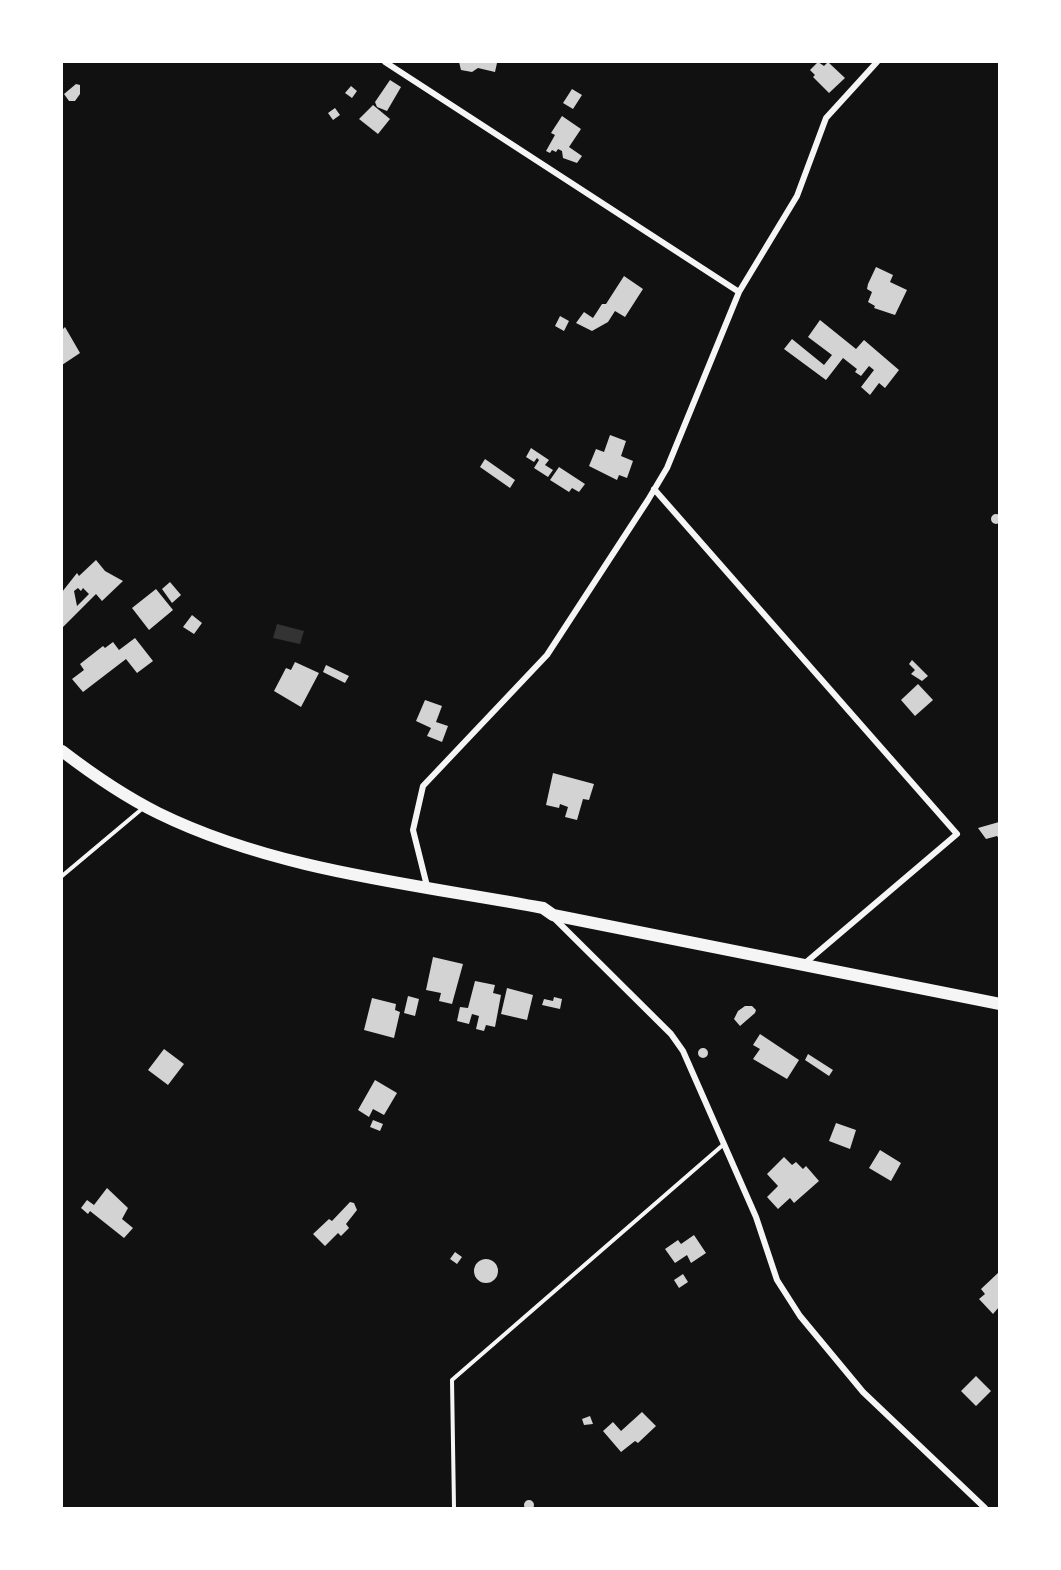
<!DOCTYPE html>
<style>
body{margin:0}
#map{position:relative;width:1061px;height:1570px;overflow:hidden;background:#111;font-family:Roboto,sans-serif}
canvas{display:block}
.frame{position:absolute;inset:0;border:63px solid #fff;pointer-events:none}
</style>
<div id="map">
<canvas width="1061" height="1570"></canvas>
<div class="frame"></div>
</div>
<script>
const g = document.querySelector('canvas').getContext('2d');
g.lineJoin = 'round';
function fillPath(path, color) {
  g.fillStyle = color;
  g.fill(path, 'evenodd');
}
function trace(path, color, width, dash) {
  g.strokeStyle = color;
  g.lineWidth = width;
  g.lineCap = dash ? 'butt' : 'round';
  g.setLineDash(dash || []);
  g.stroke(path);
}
const water = new Path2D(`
 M 277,624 L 304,631 L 300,644 L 273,638 Z`);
const building = new Path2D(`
 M 459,62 L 493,62 L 497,63 L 495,72 L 478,68 L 472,72 L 461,70 Z
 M 818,62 L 824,66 L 828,62 L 845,78 L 829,93 L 813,77 L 815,75 L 810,70 Z
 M 390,80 L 401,87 L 387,111 L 377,107 L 375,102 Z
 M 76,84 L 80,85 L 80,94 L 75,101 L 69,101 L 64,94 Z
 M 351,86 L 357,91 L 352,98 L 345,93 Z
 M 572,89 L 582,95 L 573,109 L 563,103 Z
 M 373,105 L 390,119 L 378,134 L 359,119 Z
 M 335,108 L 340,115 L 333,120 L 328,113 Z
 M 562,116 L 581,129 L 569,147 L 582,156 L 577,163 L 563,158 L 562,151 L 558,149 L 556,152 L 552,150 L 550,153 L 546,151 L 555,135 L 551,133 Z
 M 876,267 L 893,275 L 890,282 L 907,290 L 895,315 L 874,308 L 875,306 L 868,302 L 872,292 L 867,289 L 868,284 Z
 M 624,276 L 643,289 L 625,317 L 615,311 L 608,322 L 592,331 L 576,323 L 584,312 L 593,318 L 602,304 L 606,304 Z
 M 560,316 L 569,321 L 564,331 L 555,326 Z
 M 820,320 L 856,349 L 864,340 L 899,370 L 885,388 L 879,383 L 870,395 L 861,387 L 874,370 L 869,366 L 861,376 L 855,372 L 857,369 L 843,358 L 826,380 L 784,349 L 792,339 L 824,365 L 832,355 L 808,337 Z
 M 65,327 L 80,353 L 62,365 L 62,330 Z
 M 610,435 L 626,441 L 621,456 L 633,461 L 627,478 L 619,475 L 617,480 L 589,466 L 596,449 L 604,452 Z
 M 531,448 L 549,460 L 545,465 L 553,470 L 548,477 L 534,468 L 539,460 L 537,458 L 534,462 L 526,457 Z
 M 485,459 L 515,480 L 510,488 L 480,467 Z
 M 559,467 L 585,484 L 579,492 L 572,488 L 569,492 L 550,480 Z
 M991 519a5 5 0 1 1 10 0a5 5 0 1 1-10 0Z
 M 96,560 L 105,571 L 123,581 L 102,601 L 96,594 L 63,627 L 62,592 L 77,573 L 79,576 ZM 78,588 L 81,591 L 83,588 L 89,594 L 77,606 L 74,591 Z
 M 170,582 L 181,595 L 172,603 L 162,589 Z
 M 156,589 L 173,610 L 149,630 L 132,608 Z
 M 192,615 L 202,623 L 194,634 L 183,627 Z
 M 135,638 L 153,661 L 137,673 L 126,659 L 83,692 L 72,679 L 84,670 L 80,664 L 103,646 L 105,648 L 113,642 L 119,650 Z
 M 912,660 L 928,676 L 922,681 L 911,674 L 915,670 L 909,664 Z
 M 295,662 L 319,673 L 301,707 L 274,691 L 286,668 L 291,670 Z
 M 326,665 L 349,676 L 345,683 L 323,672 Z
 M 918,684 L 933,700 L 915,716 L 901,700 Z
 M 425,700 L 442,706 L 436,722 L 448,726 L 442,742 L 427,736 L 431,728 L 416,721 Z
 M 553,773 L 594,784 L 589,800 L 583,799 L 577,820 L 565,817 L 568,807 L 560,804 L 559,808 L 546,805 Z
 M 999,822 L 999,839 L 997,836 L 986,839 L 978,828 Z
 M 433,957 L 463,964 L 452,1004 L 439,1001 L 441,993 L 426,990 Z
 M 475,981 L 495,985 L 493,993 L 501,995 L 495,1027 L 486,1025 L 484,1031 L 476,1029 L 479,1016 L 472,1014 L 469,1024 L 457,1021 L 460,1007 L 468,1008 Z
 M 507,988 L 533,995 L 527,1020 L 501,1014 Z
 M 408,996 L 419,999 L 415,1016 L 404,1013 Z
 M 554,997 L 562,999 L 560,1009 L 542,1005 L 544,999 L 553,1001 Z
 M 372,998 L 396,1004 L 395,1010 L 400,1012 L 394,1038 L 364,1030 Z
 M 745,1006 L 752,1006 L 756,1010 L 755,1013 L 740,1026 L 734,1019 L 738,1011 Z
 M 760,1034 L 799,1060 L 787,1079 L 753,1059 L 760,1049 L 753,1045 Z
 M698 1053a5 5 0 1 1 10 0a5 5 0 1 1-10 0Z
 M 164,1049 L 184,1064 L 168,1085 L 148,1070 Z
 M 808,1054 L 833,1070 L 829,1076 L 805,1060 Z
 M 375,1080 L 397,1093 L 384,1115 L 373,1109 L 369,1117 L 358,1110 Z
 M 373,1120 L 383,1124 L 380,1131 L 370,1127 Z
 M 836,1123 L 856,1130 L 850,1149 L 829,1141 Z
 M 880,1150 L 901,1163 L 891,1181 L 869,1168 Z
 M 784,1157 L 792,1165 L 796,1162 L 803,1169 L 806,1166 L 819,1181 L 794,1203 L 790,1198 L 778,1209 L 767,1197 L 778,1186 L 767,1174 Z
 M 107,1188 L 128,1208 L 122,1219 L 133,1228 L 124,1238 L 90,1211 L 88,1214 L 81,1208 L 87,1200 L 94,1205 Z
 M 350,1202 L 354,1203 L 357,1210 L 346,1224 L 349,1228 L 341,1236 L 338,1233 L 325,1246 L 313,1234 L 329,1219 L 332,1221 Z
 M 694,1235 L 706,1253 L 691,1263 L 687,1255 L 675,1263 L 665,1249 L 678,1240 L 681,1244 Z
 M 455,1252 L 462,1257 L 457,1264 L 450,1259 Z
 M474 1271a12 12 0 1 1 24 0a12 12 0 1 1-24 0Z
 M 999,1272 L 999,1307 L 993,1314 L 979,1299 L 985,1294 L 981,1289 Z
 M 683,1274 L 688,1282 L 679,1288 L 674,1280 Z
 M 976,1376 L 991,1391 L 976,1406 L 961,1391 Z
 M 642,1412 L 656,1426 L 638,1443 L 635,1441 L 621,1452 L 603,1431 L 613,1422 L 621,1431 Z
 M 590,1416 L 593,1424 L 584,1425 L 582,1419 Z
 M524 1505a5 5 0 1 1 10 0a5 5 0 1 1-10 0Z`);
const service = new Path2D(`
 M 62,876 L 143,808
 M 454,1508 L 452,1380 L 724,1144`);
const minor = new Path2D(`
 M 385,62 L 739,292
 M 654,489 L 957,834 L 804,964
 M 427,886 L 413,830 L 423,786 L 547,655 L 648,500 L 667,468 L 739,292 L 797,196 L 826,118 L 877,62
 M 552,916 L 671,1034 L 683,1051 L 756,1217 L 777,1280 L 800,1316 L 863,1392 L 985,1508`);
const primary = new Path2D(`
 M 62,751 C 92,774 124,796 158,813 C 276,871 415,884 543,908 L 553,915 L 1000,1004`);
fillPath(water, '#333');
fillPath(building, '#d3d3d3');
trace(service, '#f5f5f5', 4);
trace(minor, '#f5f5f5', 6);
trace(primary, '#f5f5f5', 12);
</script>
